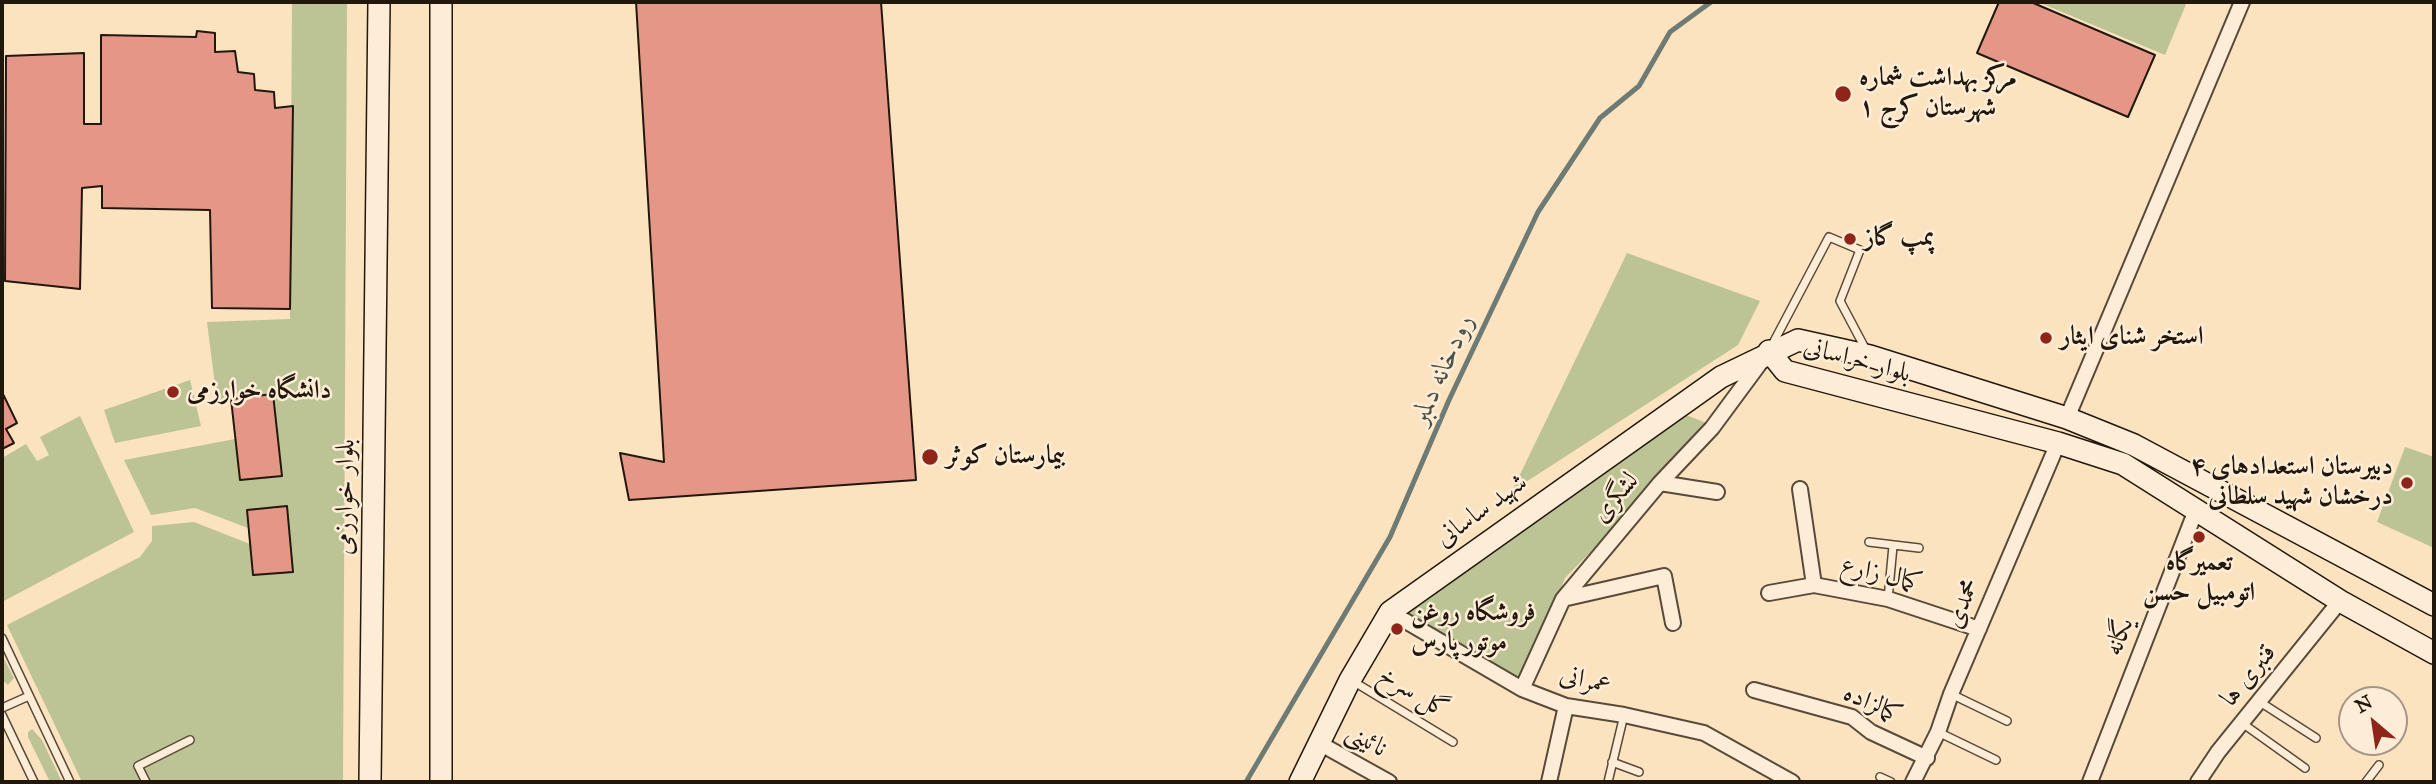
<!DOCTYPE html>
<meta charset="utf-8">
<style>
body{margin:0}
#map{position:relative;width:2436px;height:784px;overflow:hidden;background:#fce3c0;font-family:"IM FELL Great Primer",serif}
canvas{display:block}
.frame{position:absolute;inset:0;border:4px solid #22170d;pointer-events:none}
.north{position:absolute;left:2338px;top:686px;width:70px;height:70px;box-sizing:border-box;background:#fdedd6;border:2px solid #a59786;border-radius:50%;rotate:331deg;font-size:19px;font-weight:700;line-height:28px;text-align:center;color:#22170d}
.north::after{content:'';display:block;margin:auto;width:24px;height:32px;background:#8f2418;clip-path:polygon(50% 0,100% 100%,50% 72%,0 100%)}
</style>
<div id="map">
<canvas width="2436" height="784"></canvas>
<div class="frame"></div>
<div class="north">N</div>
</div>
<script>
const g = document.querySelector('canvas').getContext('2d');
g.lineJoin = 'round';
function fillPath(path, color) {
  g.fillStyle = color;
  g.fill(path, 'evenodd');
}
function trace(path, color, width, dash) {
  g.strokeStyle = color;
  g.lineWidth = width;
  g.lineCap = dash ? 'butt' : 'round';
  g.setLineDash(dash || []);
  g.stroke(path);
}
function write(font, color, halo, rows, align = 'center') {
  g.font = font + ' "IM FELL Great Primer",Amiri,serif';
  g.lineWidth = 5;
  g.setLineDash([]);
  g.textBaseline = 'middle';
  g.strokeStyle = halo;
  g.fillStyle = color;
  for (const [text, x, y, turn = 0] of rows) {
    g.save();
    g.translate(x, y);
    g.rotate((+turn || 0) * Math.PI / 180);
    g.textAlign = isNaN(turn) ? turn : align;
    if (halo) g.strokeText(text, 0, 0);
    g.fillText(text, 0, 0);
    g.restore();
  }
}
const green = new Path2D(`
 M 292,2 L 347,2 L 343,782 L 82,782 L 7,625 L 140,557 L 152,541 L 152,526 L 194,522 L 250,544 L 253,575 L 293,572 L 287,507 L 247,510 L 248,528 L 195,508 L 151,515 L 124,460 L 235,439 L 240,480 L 282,475 L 273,394 L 217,401 L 207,322 L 290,319 Z
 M 2038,2 L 2187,2 L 2165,55 Z
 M 1627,253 L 1760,301 L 1738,345 L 1512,491 Z
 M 190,380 L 201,426 L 115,443 L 104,410 Z
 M 1673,410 L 1704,422 L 1712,428 L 1565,578 L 1522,689 L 1390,612 Z
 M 80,416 L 134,532 L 2,602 L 2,458 L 26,444 L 37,461 L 49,455 L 40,437 Z
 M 2405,447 L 2434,457 L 2434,548 L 2377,522 Z
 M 2,655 L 14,678 L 8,685 L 2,680 Z
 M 32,729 L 42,740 L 62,782 L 50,782 L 28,737 L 28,732 Z`);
const stream = new Path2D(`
 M 1246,782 L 1390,537 L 1449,400 L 1538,212 L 1600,118 L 1639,86 L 1670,32 L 1711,2`);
const building = new Path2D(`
 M 636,2 L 881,2 L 916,480 L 629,500 L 620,453 L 664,462 Z
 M 1999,2 L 2031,2 L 2155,55 L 2128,117 L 1977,53 Z
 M 197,31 L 215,33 L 215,52 L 235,51 L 238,72 L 254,74 L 255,90 L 274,92 L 275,108 L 293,106 L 290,309 L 212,308 L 210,210 L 102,208 L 102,186 L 82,188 L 80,289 L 5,281 L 6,56 L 84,53 L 84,124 L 101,124 L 101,35 L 196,37 Z
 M 3,394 L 17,423 L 6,429 L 14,443 L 2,449 Z
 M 273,394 L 282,476 L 240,480 L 231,399 Z
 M 287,506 L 293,572 L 253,575 L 247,510 Z`);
const lane = new Path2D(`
 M 1771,347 L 1829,237 L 1860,250 L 1840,301 L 1866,350
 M 1869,542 L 1919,548
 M 1888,599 L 1893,546
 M 2,638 L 70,782
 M 1351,680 L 1453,742
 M 1951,694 L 2007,721
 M 2260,702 L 2316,738
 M 2,708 L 29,696
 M 2,715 L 34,782
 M 2242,723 L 2305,768
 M 1938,732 L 1996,760
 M 1612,762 L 1639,772
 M 1880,777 L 1891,782
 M 146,782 L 138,766 L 190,740
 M 1608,782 L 1624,715
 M 2366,782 L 2379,765`);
const street = new Path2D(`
 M 2067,418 L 2242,2
 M 1660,483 L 1717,492
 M 1800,489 L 1814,585
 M 1769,593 L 1814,585 L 1888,599 L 1979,629
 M 1563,599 L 1664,576 L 1673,623
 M 1390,612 L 1522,689 L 1566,706 L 1624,715 L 1704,733 L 1792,782
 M 1522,689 L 1563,599 L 1660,483 L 1712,428 L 1763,359
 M 1754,690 L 1852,717 L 1871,732 L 1927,758
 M 1319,743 L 1389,782
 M 1549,782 L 1566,706
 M 1913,782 L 1938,732 L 1951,694 L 2058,443
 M 2090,782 L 2196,510
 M 2198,782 L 2218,752 L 2340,601`);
const secondary = new Path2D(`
 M 441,2 L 441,782
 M 1769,351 L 1785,371 L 2058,443 L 2123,464 L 2340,601 L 2434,653
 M 370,782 L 379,2
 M 1300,782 L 1350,680 L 1390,612 L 1721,377 L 1798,340 L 1870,356 L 2067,418 L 2134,445 L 2434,605`);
const markers = [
 [1843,94,9,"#8f2418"],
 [1850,239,7,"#8f2418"],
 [2046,338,7,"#8f2418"],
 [173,392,7,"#8f2418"],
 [930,457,9,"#8f2418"],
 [2407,483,7,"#8f2418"],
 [2199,537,7,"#8f2418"],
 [1397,629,7,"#8f2418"]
];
const poiNames = [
 ["مرکز بهداشت شماره",1859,79],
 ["۱ شهرستان کرج",1859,109],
 ["پمپ گاز",1864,239],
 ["استخر شنای ایثار",2060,338],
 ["دانشگاه خوارزمی",187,392],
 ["بیمارستان کوثر",946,457],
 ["۴ دبیرستان استعدادهای",2393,468,"right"],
 ["درخشان شهید سلطانی",2393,498,"right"],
 ["تعمیرگاه",2199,564,"center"],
 ["اتومبیل حسن",2199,594,"center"],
 ["فروشگاه روغن",1411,614],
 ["موتور پارس",1411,644]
];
const streetNames = [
 ["بلوار خراسانی",1857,361,15],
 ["بلوار خوارزمی",346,497,-89],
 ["لشگری",1616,498,-50],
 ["شهید ساسانی",1482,511,-36],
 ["کمال زارع",1881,575,14],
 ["محمدی",1963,604,-68],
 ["یگانه",2120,637,-69],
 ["قنبری ها",2249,676,-51],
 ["عمرانی",1585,681,13],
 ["گل سرخ",1413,693,31],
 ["کمالزاده",1872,705,25],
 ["نائینی",1366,741,29]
];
const waterNames = [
 ["رودخانه دلمبر",1443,370,-66]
];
fillPath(green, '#bcc495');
trace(stream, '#6e7b74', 5);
fillPath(building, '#e49787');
trace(building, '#22170d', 2);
trace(lane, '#584a3a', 10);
trace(street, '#584a3a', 18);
trace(secondary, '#22170d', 24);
trace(lane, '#fdedd6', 7);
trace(street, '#fdedd6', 14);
trace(secondary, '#fdedd6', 21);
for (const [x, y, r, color] of markers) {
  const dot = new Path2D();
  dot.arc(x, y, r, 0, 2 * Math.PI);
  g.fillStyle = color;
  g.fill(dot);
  trace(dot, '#fdedd6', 2.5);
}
write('bold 26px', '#22170d', '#fdedd6', poiNames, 'left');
write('26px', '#22170d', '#fdedd6', streetNames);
write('italic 28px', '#4e5149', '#fdedd6', waterNames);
</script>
